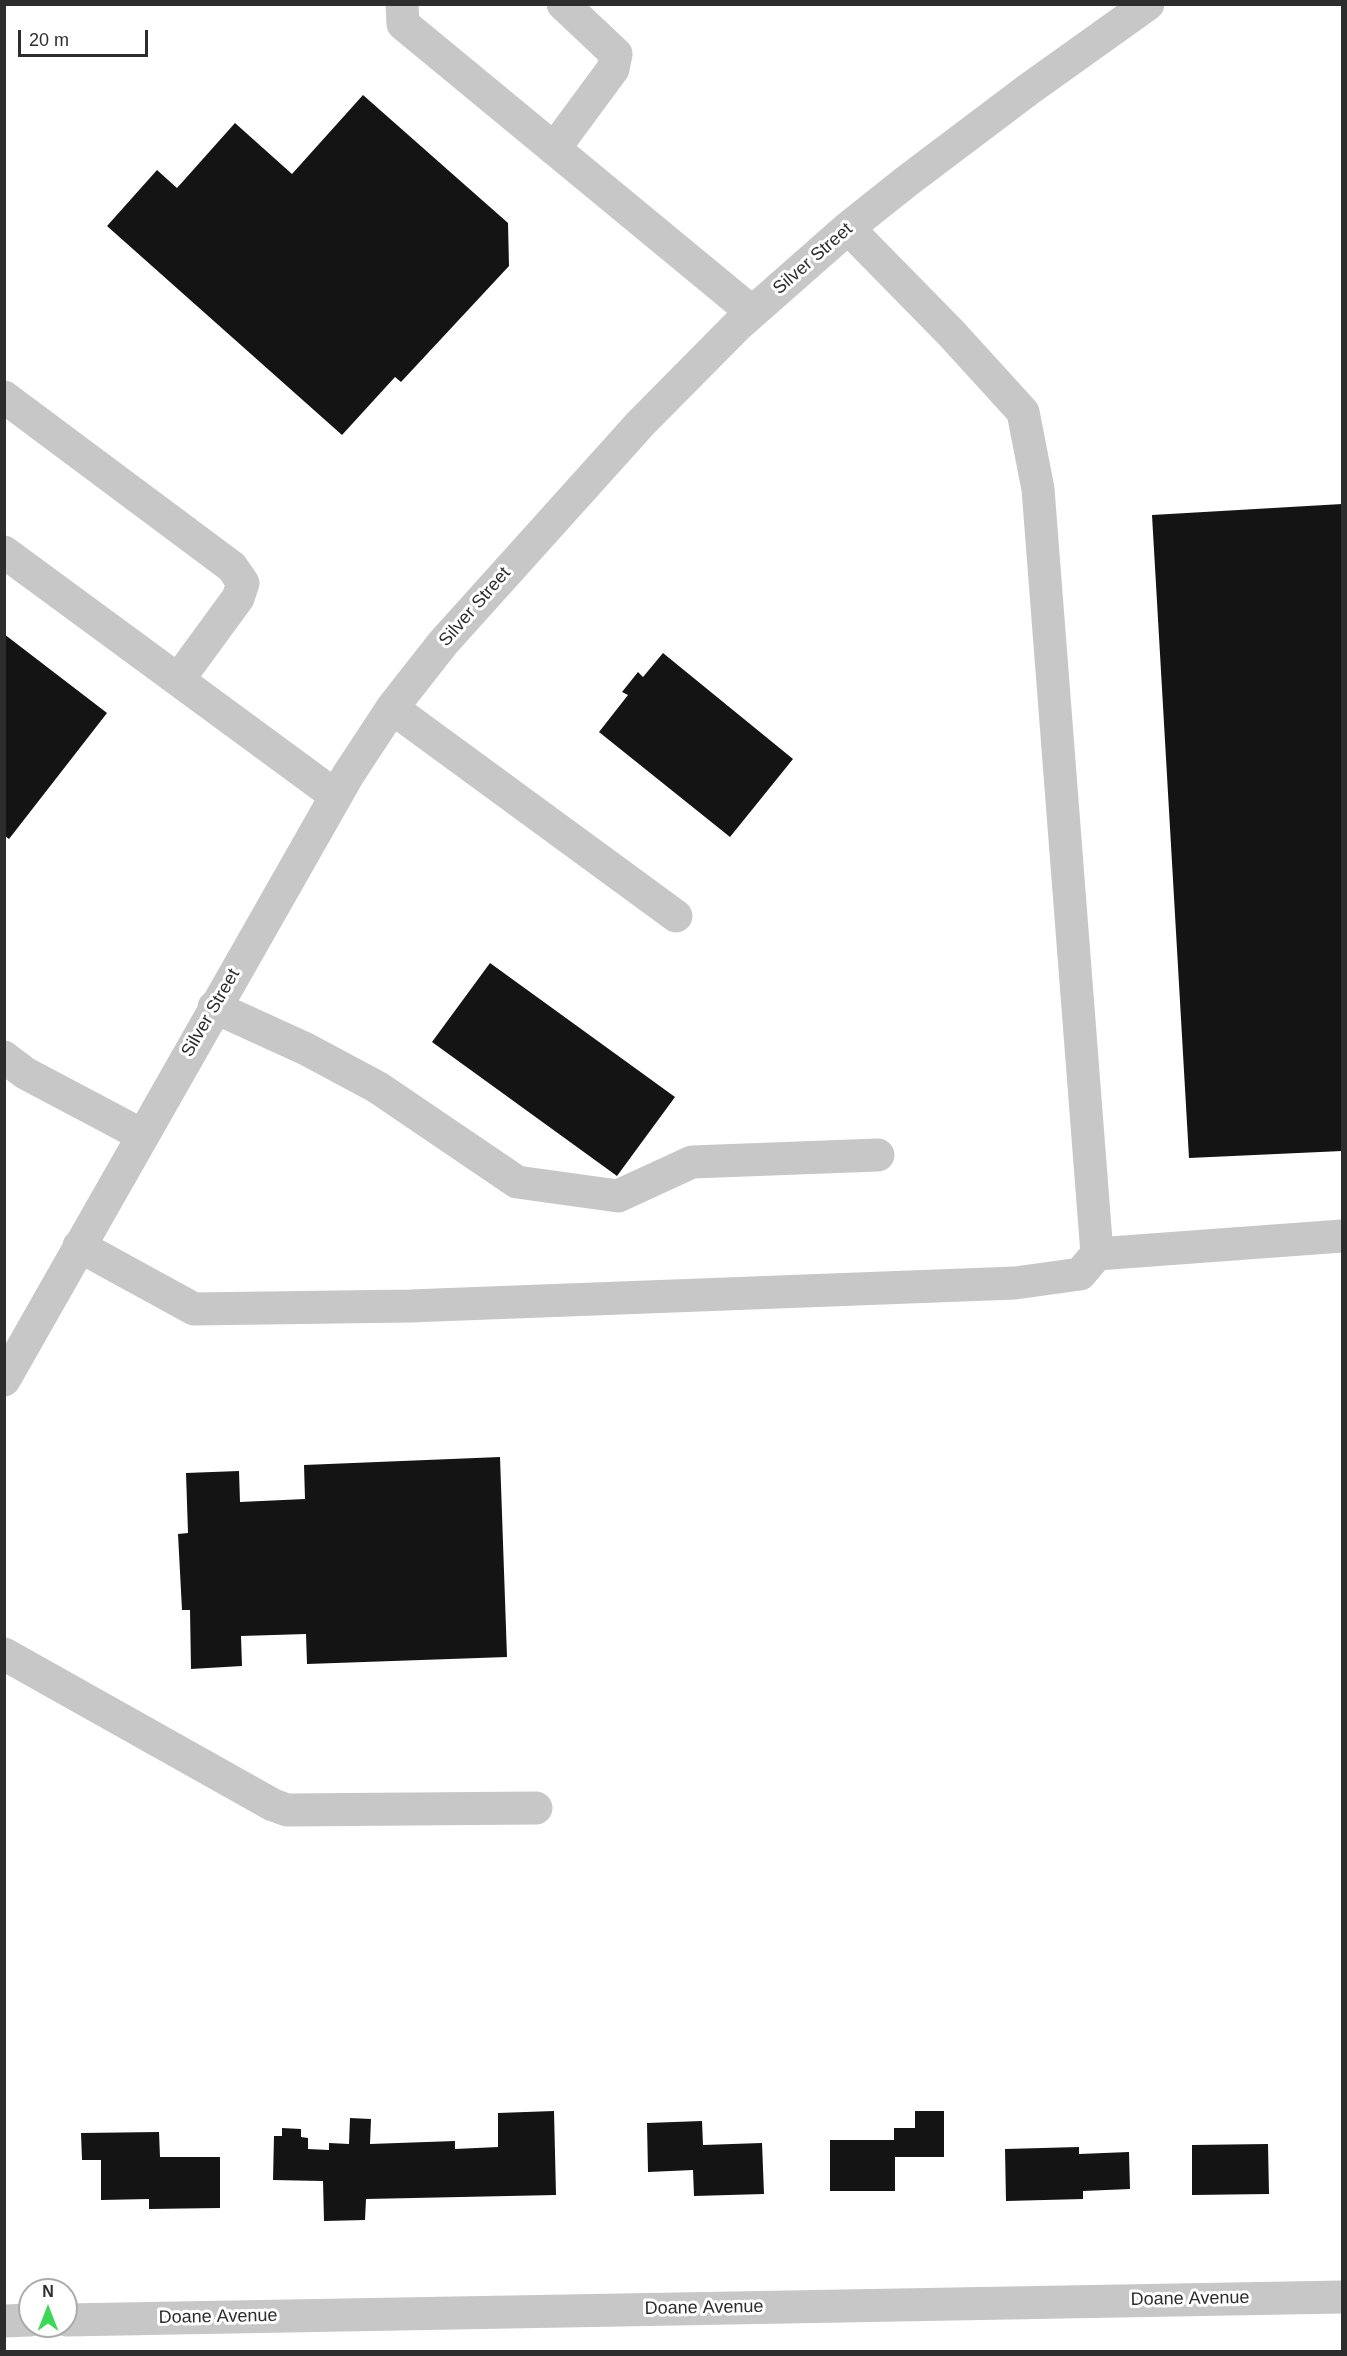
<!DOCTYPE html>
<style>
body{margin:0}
#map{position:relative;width:1347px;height:2356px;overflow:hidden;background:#fff;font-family:Arial,sans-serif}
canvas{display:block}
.frame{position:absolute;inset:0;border:6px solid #2d2d2d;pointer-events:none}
.north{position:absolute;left:18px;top:2278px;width:60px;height:60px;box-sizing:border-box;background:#fff;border:2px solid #ababab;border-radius:50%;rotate:0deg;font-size:16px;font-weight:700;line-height:24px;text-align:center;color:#2d2d2d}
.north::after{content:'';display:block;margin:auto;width:21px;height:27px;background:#3cd756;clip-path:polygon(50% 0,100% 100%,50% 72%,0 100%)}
.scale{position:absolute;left:18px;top:30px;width:130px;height:27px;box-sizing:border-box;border:3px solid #2d2d2d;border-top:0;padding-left:8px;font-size:18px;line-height:21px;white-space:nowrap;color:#2d2d2d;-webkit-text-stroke:4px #fff;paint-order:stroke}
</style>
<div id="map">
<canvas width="1347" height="2356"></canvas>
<div class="frame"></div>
<div class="north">N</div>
<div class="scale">20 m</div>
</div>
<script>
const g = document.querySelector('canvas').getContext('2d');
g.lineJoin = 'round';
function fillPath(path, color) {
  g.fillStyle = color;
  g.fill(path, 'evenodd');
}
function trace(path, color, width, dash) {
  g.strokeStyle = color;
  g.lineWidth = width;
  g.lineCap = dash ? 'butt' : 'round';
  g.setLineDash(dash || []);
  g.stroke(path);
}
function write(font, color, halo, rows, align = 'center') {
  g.font = font + ' Arial,sans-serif';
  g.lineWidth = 6;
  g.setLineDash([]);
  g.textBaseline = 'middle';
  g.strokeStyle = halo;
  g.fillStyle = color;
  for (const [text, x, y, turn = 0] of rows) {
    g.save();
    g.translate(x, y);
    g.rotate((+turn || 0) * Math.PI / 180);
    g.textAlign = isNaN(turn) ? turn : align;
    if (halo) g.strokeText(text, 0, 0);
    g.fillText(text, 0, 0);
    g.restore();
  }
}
const building = new Path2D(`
 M 363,95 L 508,223 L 509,266 L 401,382 L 395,377 L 342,435 L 107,226 L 157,170 L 177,188 L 235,123 L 292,174 Z
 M 1342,504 L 1342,1151 L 1189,1158 L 1152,515 Z
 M 4,634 L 107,713 L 9,839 L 4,835 Z
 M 663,653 L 793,759 L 730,837 L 599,732 L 628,695 L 622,692 L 638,672 L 643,677 Z
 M 490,963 L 675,1097 L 617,1176 L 432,1042 Z
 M 500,1457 L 507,1657 L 307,1664 L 306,1634 L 241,1636 L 242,1666 L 191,1669 L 190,1610 L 182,1610 L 178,1534 L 188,1533 L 186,1473 L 239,1471 L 240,1502 L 305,1499 L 304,1465 Z
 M 554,2111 L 556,2195 L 366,2199 L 365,2220 L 324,2221 L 323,2181 L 273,2180 L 274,2136 L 282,2136 L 282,2128 L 301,2129 L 301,2137 L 308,2138 L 308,2149 L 329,2150 L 329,2143 L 349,2144 L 350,2118 L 371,2119 L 370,2144 L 455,2141 L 455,2149 L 498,2147 L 498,2113 Z
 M 915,2111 L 944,2111 L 944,2157 L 895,2157 L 895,2191 L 830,2191 L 830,2140 L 894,2140 L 894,2128 L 915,2128 Z
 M 702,2121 L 703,2145 L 762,2143 L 764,2194 L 694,2196 L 693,2170 L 648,2172 L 647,2123 Z
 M 159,2132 L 160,2157 L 220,2157 L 220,2208 L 149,2209 L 149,2199 L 101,2200 L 101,2160 L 82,2160 L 81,2133 Z
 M 1268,2144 L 1269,2194 L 1192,2195 L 1192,2145 Z
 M 1079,2147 L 1079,2154 L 1129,2152 L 1130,2189 L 1083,2191 L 1083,2199 L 1006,2201 L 1005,2149 Z`);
const minor = new Path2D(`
 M 402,4 L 403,24 L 752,312
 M 554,149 L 613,69 L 616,54 L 563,4
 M 4,397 L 232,567 L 243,583 L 238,598 L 178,680
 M 4,552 L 336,796
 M 392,708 L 676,916
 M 214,1007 L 306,1049 L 377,1087 L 517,1182 L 618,1196 L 692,1162 L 878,1155
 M 4,1057 L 25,1073 L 142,1135
 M 79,1246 L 194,1309 L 410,1306 L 1015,1283 L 1080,1274 L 1097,1254 L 1038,489 L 1023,412 L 951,333 L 848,228
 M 1097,1254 L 1342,1236
 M 4,1380 L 348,775 L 392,708 L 443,643 L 641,423 L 739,324 L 848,228 L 907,181 L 1029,89 L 1148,4
 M 4,1654 L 273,1805 L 287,1810 L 536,1808
 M 66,2320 L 1342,2297
 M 4,2321 L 30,2320`);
const streetNames = [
 ["Silver Street",813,259,-41],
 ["Silver Street",475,607,-49],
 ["Silver Street",211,1013,-60],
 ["Doane Avenue",1190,2299,-1],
 ["Doane Avenue",704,2308,-1],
 ["Doane Avenue",218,2317,-1]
];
fillPath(building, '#141414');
trace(minor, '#c7c7c7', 33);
write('18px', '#2d2d2d', '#fff', streetNames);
</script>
